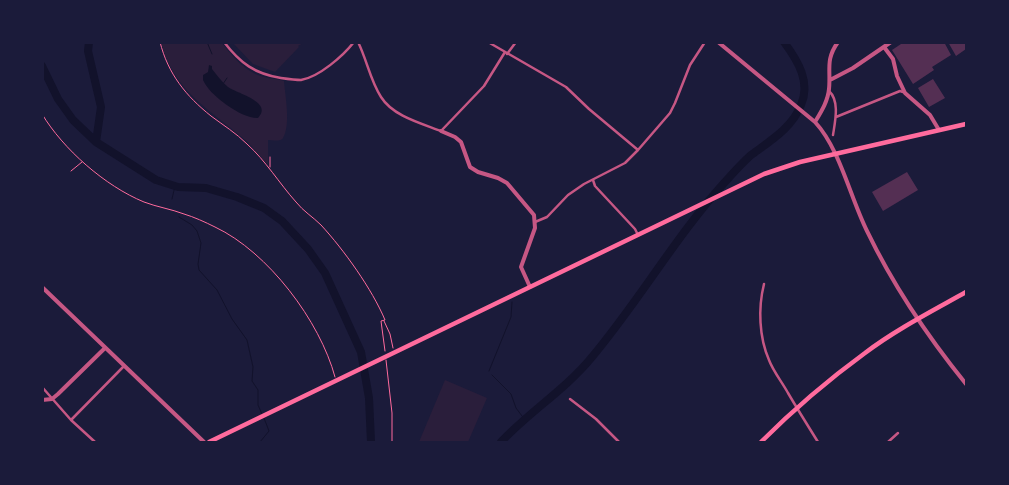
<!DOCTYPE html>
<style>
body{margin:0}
#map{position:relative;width:1009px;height:485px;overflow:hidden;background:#1b1b3a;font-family:Roboto,sans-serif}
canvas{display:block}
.frame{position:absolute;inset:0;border:44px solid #1b1b3a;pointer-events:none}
</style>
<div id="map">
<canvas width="1009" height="485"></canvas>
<div class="frame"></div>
</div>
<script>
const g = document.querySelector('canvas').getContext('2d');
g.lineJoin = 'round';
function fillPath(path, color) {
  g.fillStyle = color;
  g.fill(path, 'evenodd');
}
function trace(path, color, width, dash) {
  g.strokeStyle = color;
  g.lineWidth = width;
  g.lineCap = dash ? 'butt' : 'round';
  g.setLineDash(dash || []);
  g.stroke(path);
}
const green = new Path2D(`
 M 161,43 L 222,43 C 233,57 245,72 264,77 C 271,79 278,79 284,81 C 285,95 291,125 283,138 C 281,142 272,140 268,140 L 268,164 C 260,158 253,146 244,139 C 209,109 174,91 161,43 Z
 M 233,43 L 303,43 L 298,46 L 299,47 L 275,72 L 253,64 Z
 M 445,380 L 487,398 L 468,442 L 419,442 Z`);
const water = new Path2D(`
 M 209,65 L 212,66 L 212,69 C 217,75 222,82 228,87 C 236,93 274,102 258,118 C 242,119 209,95 203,80 L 203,75 L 208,72 Z`);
const stream = new Path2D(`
 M 85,42 L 88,51
 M 207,42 L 212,54
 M 223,84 L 227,78
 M 172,199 L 175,186
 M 179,217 L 192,225 L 197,231 L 201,243 L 198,264 L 199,270 L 217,290 L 232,319 L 247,340 L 253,367 L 252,381 L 258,390 L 258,405 L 262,414
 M 489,371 L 511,317 L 512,302
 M 492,375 L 511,394 L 516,408 L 525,420
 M 260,442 L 269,431 L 264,418`);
const river = new Path2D(`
 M 89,42 L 88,51 L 101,107 L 96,142
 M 42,66 L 58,99 L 73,120 L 96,142 L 156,180 L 178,187 L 206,188 L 237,197 L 264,208 L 282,221 L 308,249 L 325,273 L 361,352 L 369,398 L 371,442
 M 501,442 C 529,412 566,389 592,357 C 639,301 676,236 725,182 C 733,173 742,163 751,155 C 770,141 792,128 801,105 C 811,82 798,61 784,42`);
const building = new Path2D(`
 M 904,42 L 944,42 L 951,55 L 932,67 L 934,70 L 913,84 L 892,50 Z
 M 948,42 L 966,42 L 966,49 L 956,56 Z
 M 933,79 L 945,98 L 929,107 L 918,88 Z
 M 907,172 L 918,190 L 883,211 L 872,192 Z`);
const path = new Path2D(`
 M 160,42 C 168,74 186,96 211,116 C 223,125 236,133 247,144 C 266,161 279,183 296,202 C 303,211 313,217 321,225 C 344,250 372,289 385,320 L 381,321 L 385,351
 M 42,114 C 63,149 105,186 144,202 C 157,207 171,209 184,214 C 194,217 205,222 215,227 C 268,252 320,321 335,377
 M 270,167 L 270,157
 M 71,171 L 82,162
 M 384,321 L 390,334 L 393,348
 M 386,360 L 392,413 L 392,442`);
const minor = new Path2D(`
 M 224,42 C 240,63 255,74 281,78 C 288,79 295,80 301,80 C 319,77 343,56 354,42
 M 358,42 C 367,60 370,80 381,97 C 393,116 420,123 441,131 L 484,86 L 505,52
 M 488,42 L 566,87 L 589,109 L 638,150
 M 507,54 L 516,42
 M 829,91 C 840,101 835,122 833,135
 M 836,117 L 900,91 L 903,92
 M 593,180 L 595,186 L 635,229 L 638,235
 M 535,222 L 547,217 L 568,195 L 584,184 L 625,163 L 638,150 L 670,113 L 675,103 L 690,65 L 705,42
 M 764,284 C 758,308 759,337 769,360 C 773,371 782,382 788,393 C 798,410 808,426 818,442
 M 42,387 L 71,420 L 95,442
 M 570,399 L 596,419 L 619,442
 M 71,420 L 124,366
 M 888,442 L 898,433`);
const tertiary = new Path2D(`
 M 718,42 L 815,122 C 840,149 850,197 867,231 C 893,285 928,337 966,384
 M 884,47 L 893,59 L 897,76 L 905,93 L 930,115 L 939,130
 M 830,80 L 853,68 L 891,42
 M 815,122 C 821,112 828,101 829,89 C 831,70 825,60 838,42
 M 441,131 L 455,137 L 461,142 L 470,167 L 478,172 L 498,178 L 507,183 L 534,215 L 535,228 L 521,267 L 530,287
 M 42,287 L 204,442
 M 42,400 L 52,399 L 58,394 L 105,348`);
const primary = new Path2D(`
 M 761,442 C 793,410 828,380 865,353 C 895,330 934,310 966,292`);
const trunk = new Path2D(`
 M 209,442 L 764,174 L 800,162 L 966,124`);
fillPath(green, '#2a1e3b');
fillPath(water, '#12122b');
trace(stream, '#12122b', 1);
trace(river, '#12122b', 8);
fillPath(building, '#542f53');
trace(path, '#ff6b9d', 1);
trace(minor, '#c65784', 2.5);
trace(tertiary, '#c65784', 4);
trace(primary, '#ff6b9d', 4.5);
trace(trunk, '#ff6b9d', 4.5);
</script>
